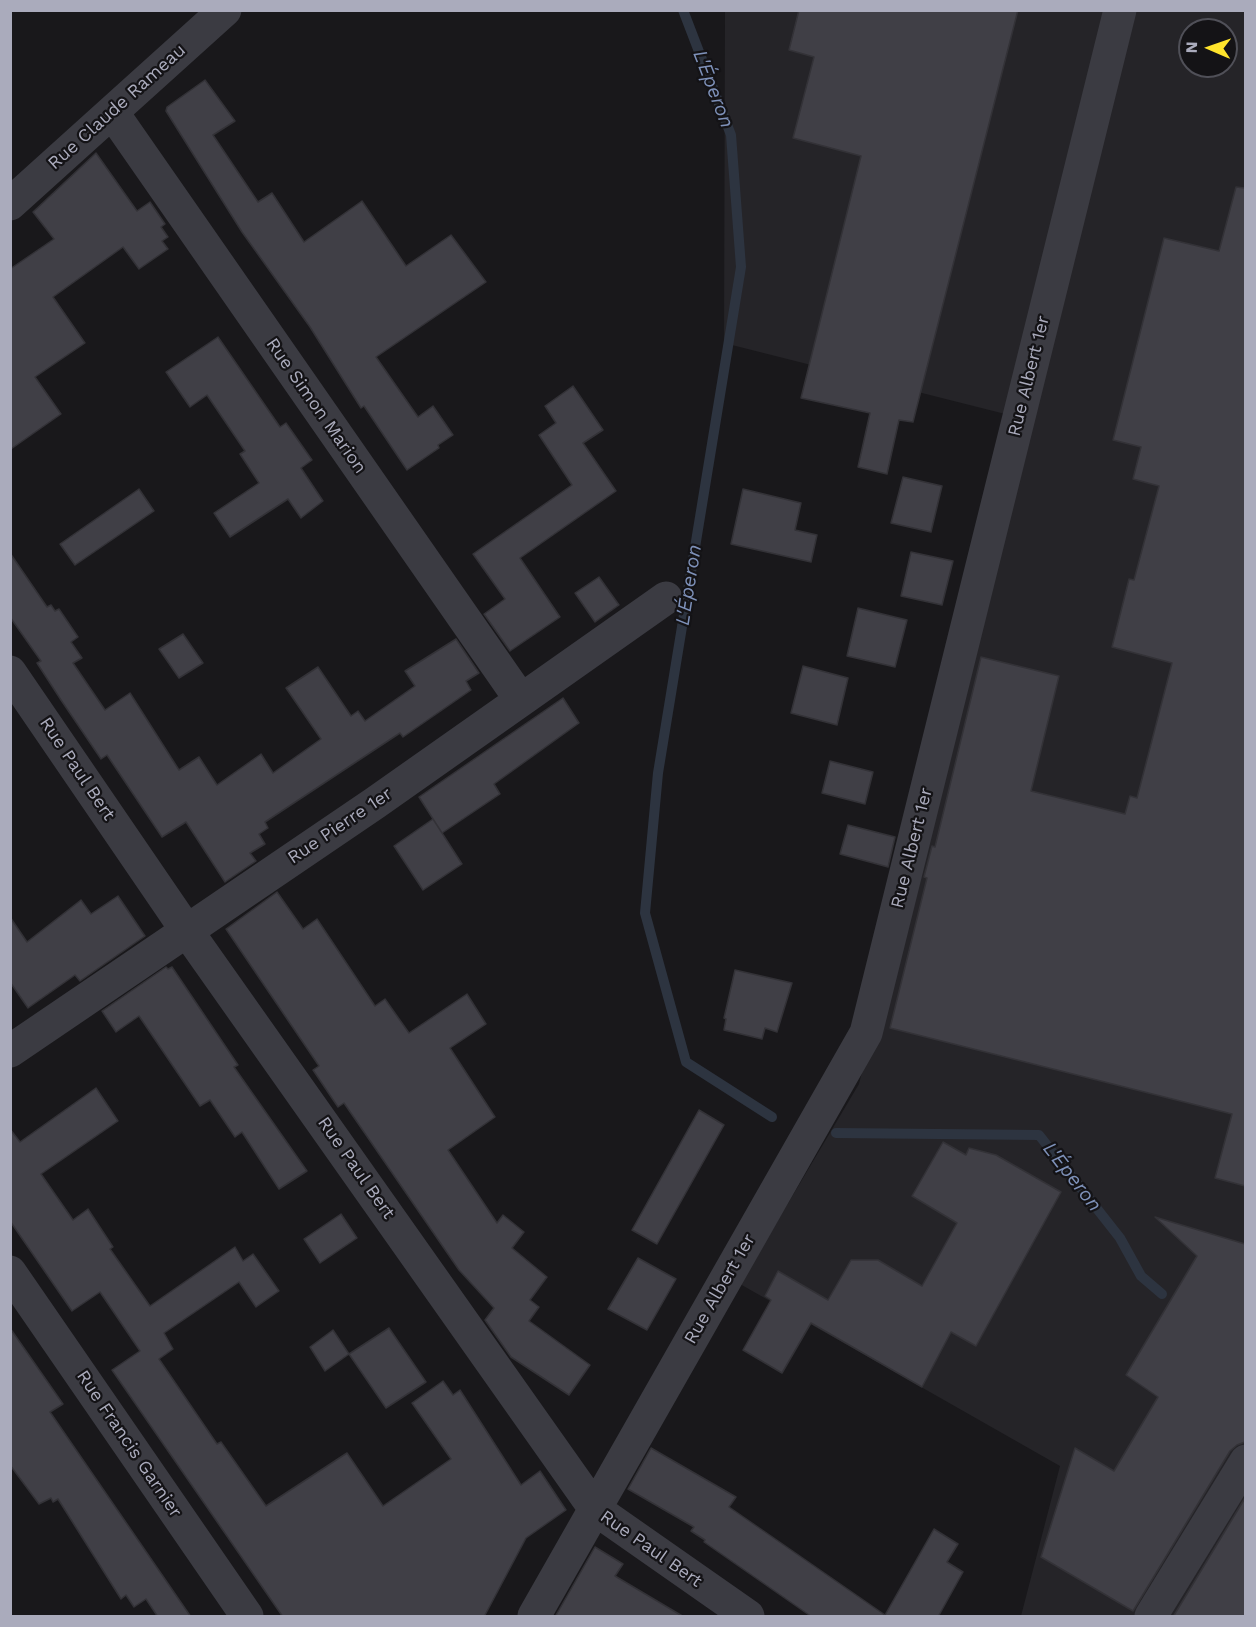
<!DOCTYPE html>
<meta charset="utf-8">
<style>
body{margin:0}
#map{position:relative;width:1256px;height:1627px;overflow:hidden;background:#19181b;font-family:"Work Sans",sans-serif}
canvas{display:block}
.frame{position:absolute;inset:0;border:12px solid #aaabbc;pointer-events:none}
.north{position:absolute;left:1178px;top:18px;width:60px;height:60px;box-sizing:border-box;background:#141316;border:2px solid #505058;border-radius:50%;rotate:272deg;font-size:16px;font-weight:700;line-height:24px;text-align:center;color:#aaabbc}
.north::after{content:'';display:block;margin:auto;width:21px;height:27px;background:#ffe42c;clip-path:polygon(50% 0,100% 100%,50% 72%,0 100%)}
</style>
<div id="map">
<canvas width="1256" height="1627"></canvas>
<div class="frame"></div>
<div class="north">N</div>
</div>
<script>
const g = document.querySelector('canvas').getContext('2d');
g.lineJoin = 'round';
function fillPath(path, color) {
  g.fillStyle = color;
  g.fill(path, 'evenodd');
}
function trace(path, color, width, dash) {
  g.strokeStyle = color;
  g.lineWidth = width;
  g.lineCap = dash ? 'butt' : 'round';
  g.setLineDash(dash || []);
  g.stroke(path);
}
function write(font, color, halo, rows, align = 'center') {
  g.font = font + ' "Work Sans",sans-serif';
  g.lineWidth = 4.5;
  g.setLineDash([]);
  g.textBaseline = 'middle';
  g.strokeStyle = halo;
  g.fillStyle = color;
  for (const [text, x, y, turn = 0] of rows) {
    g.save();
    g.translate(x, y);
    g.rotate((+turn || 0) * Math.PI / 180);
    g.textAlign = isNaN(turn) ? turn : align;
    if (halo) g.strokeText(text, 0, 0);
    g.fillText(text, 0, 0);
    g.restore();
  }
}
const built = new Path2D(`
 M 725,11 L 1245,11 L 1245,1616 L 1021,1616 L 1060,1466 L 740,1284 L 859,1084 L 1025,419 L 724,343 ZM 1190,30 L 1226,30 L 1226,66 L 1190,66 Z`);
const stream = new Path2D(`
 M 683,10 L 731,135 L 741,267 L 658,773 L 645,913 L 686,1062 L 772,1117
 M 836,1133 L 1039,1135 L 1120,1238 L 1141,1276 L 1162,1294`);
const building = new Path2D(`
 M 799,10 L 1018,10 L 913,422 L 899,420 L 887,474 L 858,467 L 870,413 L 801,398 L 861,156 L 793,138 L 814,57 L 789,50 Z
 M 205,80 L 235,121 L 213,135 L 258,202 L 272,193 L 304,242 L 362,201 L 406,266 L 451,235 L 486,282 L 376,357 L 418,417 L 433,406 L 453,435 L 438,445 L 439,448 L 407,470 L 364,406 L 361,408 L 310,327 L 242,232 L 166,111 L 167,107 Z
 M 96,153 L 137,211 L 150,202 L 165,224 L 161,227 L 168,237 L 162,241 L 168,249 L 139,269 L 123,247 L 53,297 L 85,343 L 35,377 L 61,414 L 11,449 L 10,269 L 54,239 L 33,212 Z
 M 1236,187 L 1245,188 L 1245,1186 L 1215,1178 L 1232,1114 L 890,1028 L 927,878 L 924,877 L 932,846 L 935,847 L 981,657 L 1059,676 L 1031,791 L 1125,814 L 1130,796 L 1137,798 L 1172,663 L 1112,647 L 1129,579 L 1134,580 L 1159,486 L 1133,479 L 1141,447 L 1113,440 L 1164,238 L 1219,251 Z
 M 218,337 L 280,427 L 286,423 L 312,460 L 301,468 L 323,501 L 301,518 L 288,499 L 230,537 L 214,513 L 259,483 L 240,454 L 245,451 L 207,395 L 190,407 L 166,372 Z
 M 573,386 L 603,430 L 583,443 L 616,491 L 520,558 L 560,617 L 510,651 L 484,614 L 505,599 L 473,554 L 572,485 L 539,435 L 556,423 L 545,406 Z
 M 903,477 L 942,486 L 931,532 L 891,523 Z
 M 139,489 L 154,511 L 75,565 L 60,544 Z
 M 743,489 L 801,503 L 795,530 L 817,535 L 811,562 L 731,544 Z
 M 911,552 L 953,561 L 942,605 L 901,596 Z
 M 10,553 L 47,607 L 51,605 L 55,611 L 59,609 L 78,637 L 71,642 L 82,658 L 73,663 L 105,710 L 130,693 L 179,770 L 199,757 L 217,785 L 261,754 L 273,773 L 321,739 L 286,688 L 318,667 L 351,716 L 358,711 L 365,721 L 415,686 L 405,671 L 456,639 L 479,673 L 466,681 L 471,690 L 403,737 L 400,733 L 265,822 L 268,828 L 259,834 L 265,844 L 250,853 L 256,861 L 225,882 L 186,822 L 162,837 L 107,755 L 101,759 L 61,700 L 37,663 L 41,661 L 10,617 Z
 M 599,577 L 619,605 L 595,622 L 575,593 Z
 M 858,608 L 907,620 L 895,667 L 847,656 Z
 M 183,634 L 203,663 L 179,678 L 159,649 Z
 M 803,666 L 848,678 L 837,725 L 791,713 Z
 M 563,698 L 579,723 L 494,784 L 500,794 L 442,833 L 419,797 Z
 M 830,761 L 873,772 L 865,804 L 822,793 Z
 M 433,819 L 462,864 L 423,890 L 394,846 Z
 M 848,825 L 895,837 L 888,867 L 840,854 Z
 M 277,892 L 303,929 L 317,919 L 375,1006 L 385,999 L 409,1033 L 467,994 L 486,1024 L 450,1048 L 495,1117 L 448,1150 L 497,1223 L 503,1215 L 524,1232 L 512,1248 L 547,1277 L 530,1300 L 539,1307 L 529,1321 L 590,1365 L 569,1395 L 511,1357 L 485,1320 L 494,1308 L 459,1270 L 344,1103 L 338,1107 L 313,1070 L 319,1066 L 226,929 Z
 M 118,896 L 145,936 L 80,981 L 75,975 L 28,1008 L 10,982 L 10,917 L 27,942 L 81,900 L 91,914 Z
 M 166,967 L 168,969 L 172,967 L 238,1065 L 234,1067 L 307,1171 L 279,1189 L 242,1132 L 235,1137 L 210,1100 L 200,1106 L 139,1016 L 116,1032 L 102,1011 Z
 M 735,970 L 792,983 L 777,1032 L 765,1028 L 762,1039 L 724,1030 L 726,1019 L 724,1018 Z
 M 96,1088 L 118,1121 L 41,1174 L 73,1220 L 88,1209 L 113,1247 L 110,1249 L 150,1306 L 235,1247 L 243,1261 L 253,1254 L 279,1291 L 256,1307 L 239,1282 L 164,1333 L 173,1349 L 159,1359 L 217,1444 L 221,1442 L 266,1506 L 347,1453 L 383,1506 L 451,1459 L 412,1403 L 443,1381 L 453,1395 L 460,1390 L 521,1485 L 540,1471 L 566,1510 L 526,1538 L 484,1617 L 283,1617 L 112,1370 L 140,1351 L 100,1292 L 72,1311 L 10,1221 L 10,1129 L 20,1142 Z
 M 699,1110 L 724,1125 L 657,1244 L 632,1230 Z
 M 943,1142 L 966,1155 L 969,1148 L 996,1155 L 1061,1192 L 976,1346 L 951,1332 L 922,1387 L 811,1323 L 782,1373 L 743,1350 L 771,1300 L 765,1296 L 778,1271 L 828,1300 L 851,1260 L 878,1260 L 922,1286 L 957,1223 L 912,1196 Z
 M 341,1214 L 357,1238 L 320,1263 L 304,1239 Z
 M 1155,1217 L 1245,1244 L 1245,1442 L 1237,1445 L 1230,1451 L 1133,1611 L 1041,1557 L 1075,1448 L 1114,1471 L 1158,1397 L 1126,1375 L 1197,1256 Z
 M 638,1258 L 676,1279 L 647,1330 L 608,1309 Z
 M 10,1328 L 63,1404 L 50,1412 L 191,1617 L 158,1617 L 146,1599 L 134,1607 L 126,1595 L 121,1599 L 58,1499 L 53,1502 L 51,1498 L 39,1504 L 10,1465 Z
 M 389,1328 L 426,1382 L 386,1408 L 349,1354 Z
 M 333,1330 L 349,1354 L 325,1371 L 310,1347 Z
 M 651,1448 L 736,1497 L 729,1507 L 885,1615 L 934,1529 L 958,1544 L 947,1562 L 963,1572 L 938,1617 L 812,1617 L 704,1542 L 705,1540 L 691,1531 L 694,1527 L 628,1489 Z
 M 1245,1498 L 1245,1617 L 1173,1617 Z
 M 595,1547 L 623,1564 L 615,1576 L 684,1617 L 555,1617 Z`);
const minor = new Path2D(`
 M 112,112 L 521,700
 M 10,204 L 225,10
 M 10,672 L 187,931 L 595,1509 L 748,1616
 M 10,1051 L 375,803 L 666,598
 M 10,1272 L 247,1616
 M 534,1616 L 866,1033 L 1120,10
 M 1151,1616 L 1246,1461`);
const streetNames = [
 ["Rue Claude Rameau",117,107,-42],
 ["Rue Albert 1er",1029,376,-76],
 ["Rue Simon Marion",316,406,55],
 ["Rue Paul Bert",77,769,56],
 ["Rue Pierre 1er",340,826,-34],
 ["Rue Albert 1er",912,848,-76],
 ["Rue Paul Bert",356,1168,55],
 ["Rue Albert 1er",720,1289,-60],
 ["Rue Francis Garnier",129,1444,56],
 ["Rue Paul Bert",651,1549,35]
];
const waterNames = [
 ["L'Éperon",713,89,69],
 ["L'Éperon",689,585,-81],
 ["L'Éperon",1072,1177,52]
];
fillPath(built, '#252428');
trace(stream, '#2d3440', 10);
fillPath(building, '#403f46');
trace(building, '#333237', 1.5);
trace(minor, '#3b3b42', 33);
write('18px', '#aaabbc', '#141316', streetNames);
write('italic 20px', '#7e91b9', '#141316', waterNames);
</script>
